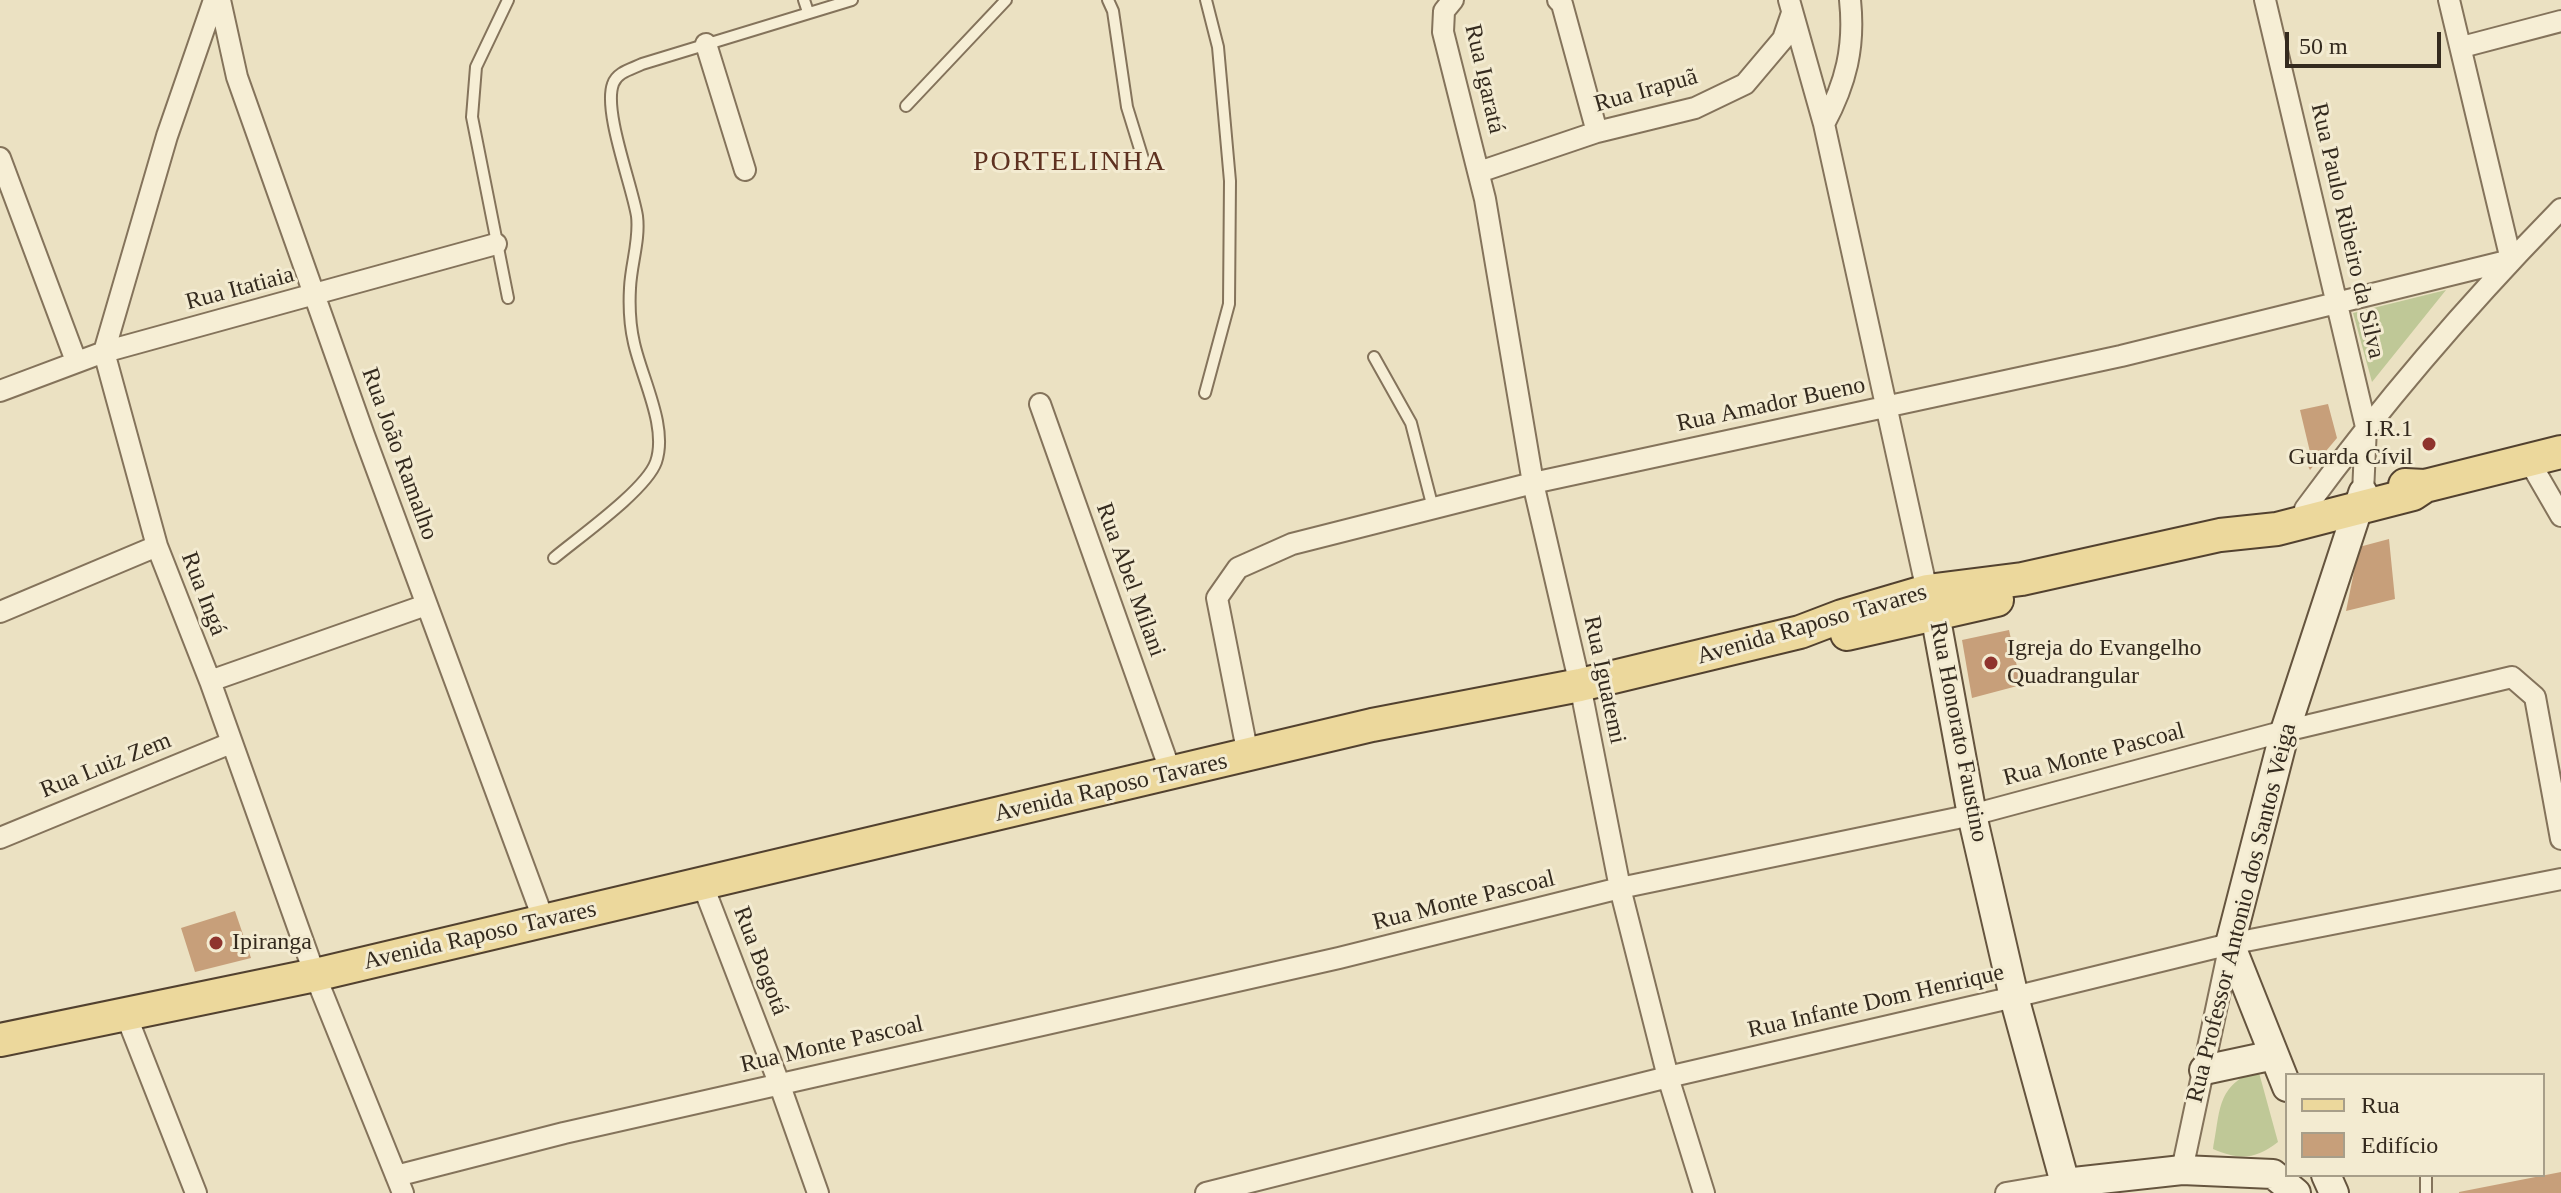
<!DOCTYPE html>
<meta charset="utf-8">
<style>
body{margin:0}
#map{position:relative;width:2561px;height:1193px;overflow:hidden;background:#ebe1c2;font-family:"Times New Roman",serif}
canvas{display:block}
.legend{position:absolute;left:2285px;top:1073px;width:260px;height:104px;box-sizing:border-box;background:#f3ebd1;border:2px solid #a79e89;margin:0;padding:10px 14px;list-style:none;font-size:24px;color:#342a1e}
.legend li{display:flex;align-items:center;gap:16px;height:40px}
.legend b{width:40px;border:2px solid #a79e89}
.scale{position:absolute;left:2285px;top:32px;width:156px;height:36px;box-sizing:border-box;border:4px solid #342a1e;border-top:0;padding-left:10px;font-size:24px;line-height:28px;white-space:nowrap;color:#342a1e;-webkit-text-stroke:6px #f3ebd1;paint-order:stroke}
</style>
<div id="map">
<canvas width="2561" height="1193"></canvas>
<ul class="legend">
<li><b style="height:10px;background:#ecd89c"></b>Rua</li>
<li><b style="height:22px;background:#c79f7a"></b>Edifício</li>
</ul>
<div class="scale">50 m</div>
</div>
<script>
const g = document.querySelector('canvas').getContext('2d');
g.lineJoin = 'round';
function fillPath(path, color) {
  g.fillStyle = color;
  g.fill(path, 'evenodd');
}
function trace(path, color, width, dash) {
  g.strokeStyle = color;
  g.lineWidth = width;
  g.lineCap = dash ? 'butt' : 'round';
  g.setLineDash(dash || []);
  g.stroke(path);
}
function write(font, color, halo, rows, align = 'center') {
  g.font = font + ' "Times New Roman",serif';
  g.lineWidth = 6;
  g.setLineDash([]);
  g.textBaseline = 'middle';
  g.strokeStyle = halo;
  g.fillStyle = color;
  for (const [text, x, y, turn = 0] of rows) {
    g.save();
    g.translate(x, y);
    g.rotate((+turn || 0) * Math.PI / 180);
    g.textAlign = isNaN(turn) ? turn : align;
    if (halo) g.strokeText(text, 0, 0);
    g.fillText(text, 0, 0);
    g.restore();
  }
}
const green = new Path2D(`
 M 2446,290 L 2372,382 L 2353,313 Z
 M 2258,1069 L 2278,1142 C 2255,1160 2239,1160 2213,1149 C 2221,1108 2216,1087 2258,1069 Z`);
const building = new Path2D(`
 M 2328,404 L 2337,438 L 2310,470 L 2306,462 L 2310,452 L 2300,410 Z
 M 2389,539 L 2395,599 L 2346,611 L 2359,547 Z
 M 2009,630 L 2021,685 L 1972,698 L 1962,640 Z
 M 235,911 L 251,958 L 195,972 L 181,928 Z
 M 2561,1172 L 2561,1193 L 2459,1193 L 2459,1192 Z`);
const lane = new Path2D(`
 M 804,0 L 808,12
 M 1108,0 L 1113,11 L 1127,107 L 1144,162
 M 906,106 L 1006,0
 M 508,298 L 472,117 L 476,67 L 508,0
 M 1374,357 L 1411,423 L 1433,508
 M 1205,393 L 1229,304 L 1230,181 L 1218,47 L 1206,0
 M 554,558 C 579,537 646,490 656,462 C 668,427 642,379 634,343 C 630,326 629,306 630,288 C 631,264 640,240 637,216 C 632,185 603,111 613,84 C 617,72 632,69 642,64 L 852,0
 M 2426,1175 L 2426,1193`);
const street = new Path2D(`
 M 214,0 L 167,136 L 104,352 L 157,546 L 210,681 L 315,975 L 403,1193
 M 220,0 L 237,77 L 364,435 L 544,921
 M 1453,0 L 1444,11 L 1443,32 L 1485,199 L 1533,483 L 1580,685 L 1620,888 L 1668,1077 L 1704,1193
 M 1558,0 L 1562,4 L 1597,132
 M 1789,0 L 1824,124 L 1927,591
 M 2265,0 L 2366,427 L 2363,493
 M 2449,0 L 2511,260
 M 706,44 L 745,170
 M 2462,47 L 2561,21
 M 1824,124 C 1846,83 1855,47 1850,0
 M 0,158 L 76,361
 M 1479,172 L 1597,132 L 1695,108 L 1745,84 L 1783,39 L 1792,13
 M 0,391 L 104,352 L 496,244
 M 1040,404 L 1171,773
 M 2528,459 L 2561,516
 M 2305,509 C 2383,403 2469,303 2561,209
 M 0,612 L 157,546
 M 210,681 L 426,605
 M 1248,755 L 1217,598 L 1238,568 L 1292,544 L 1533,483 L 2121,356 L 2511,260
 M 0,838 L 231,743
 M 702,883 L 779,1083 L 818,1193
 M 126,1015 L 196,1193
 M 2182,1170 L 2230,944
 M 396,1176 L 564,1133 L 1339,958 L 1620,888 L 1972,815 L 2285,731 L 2512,677 L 2535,697 L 2561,839
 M 1206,1193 L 1668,1077 L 2014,997 L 2230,944 L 2561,879
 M 2006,1193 L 2065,1183`);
const secondary = new Path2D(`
 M 1928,593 L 1935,614 L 1972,815 L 2014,997 L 2065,1183 L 2182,1170 L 2273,1174
 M 2204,1070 L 2274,1055
 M 2287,1087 L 2230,944 L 2285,731 L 2363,493
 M 2273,1174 L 2296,1193
 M 2326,1175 L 2334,1193`);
const primary = new Path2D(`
 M 2405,485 L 2425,486 L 2561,452
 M 1847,634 L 1997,600
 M 0,1040 L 315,975 L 1372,725 L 1580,685 L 1800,632 L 1842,616 L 1927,591 L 2022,579 L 2220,535 L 2277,529 L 2413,494 L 2425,486`);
const markers = [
 [2429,444,8,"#8f342e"],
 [1991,663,8,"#8f342e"],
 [216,943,8,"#8f342e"]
];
const streetNames = [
 ["Rua Igaratá",1484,79,77],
 ["Rua Irapuã",1646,91,-16],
 ["Rua Paulo Ribeiro da Silva",2347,231,77],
 ["Rua Itatiaia",240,289,-15],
 ["Rua Amador Bueno",1771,405,-12],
 ["Rua João Ramalho",399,454,70],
 ["Rua Abel Milani",1130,580,70],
 ["Rua Ingá",203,594,69],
 ["Avenida Raposo Tavares",1812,625,-16],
 ["Rua Iguatemi",1604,680,78],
 ["Rua Honorato Faustino",1958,732,79],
 ["Rua Monte Pascoal",2094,755,-15],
 ["Rua Luiz Zem",106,766,-22],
 ["Avenida Raposo Tavares",1111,788,-13],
 ["Rua Monte Pascoal",1464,901,-14],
 ["Rua Professor Antonio dos Santos Veiga",2242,913,-76],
 ["Avenida Raposo Tavares",480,936,-13],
 ["Rua Bogotá",760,961,69],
 ["Rua Infante Dom Henrique",1876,1002,-13],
 ["Rua Monte Pascoal",832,1045,-13]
];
const poiNames = [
 ["I.R.1",2413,430,"right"],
 ["Guarda Cívil",2413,458,"right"],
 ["Igreja do Evangelho",2007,649],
 ["Quadrangular",2007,677],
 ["Ipiranga",232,943]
];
const quarterNames = [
 ["PORTELINHA",1070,163]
];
fillPath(green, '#bfc897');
fillPath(building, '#c79f7a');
trace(lane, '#84735b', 14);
trace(street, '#84735b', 24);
trace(secondary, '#65543e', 32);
trace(primary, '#52412f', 36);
trace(lane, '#f6eed5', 10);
trace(street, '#f6eed5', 20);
trace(secondary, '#f6eed5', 28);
trace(primary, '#ecd89c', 32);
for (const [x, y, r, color] of markers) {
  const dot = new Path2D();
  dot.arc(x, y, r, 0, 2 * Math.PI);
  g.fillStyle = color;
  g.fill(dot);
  trace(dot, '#f3ebd1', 3);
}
write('24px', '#342a1e', '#f3ebd1', streetNames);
write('24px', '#342a1e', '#f3ebd1', poiNames, 'left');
g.letterSpacing = '2px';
write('28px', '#5e3120', '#f3ebd1', quarterNames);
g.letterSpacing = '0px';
</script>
